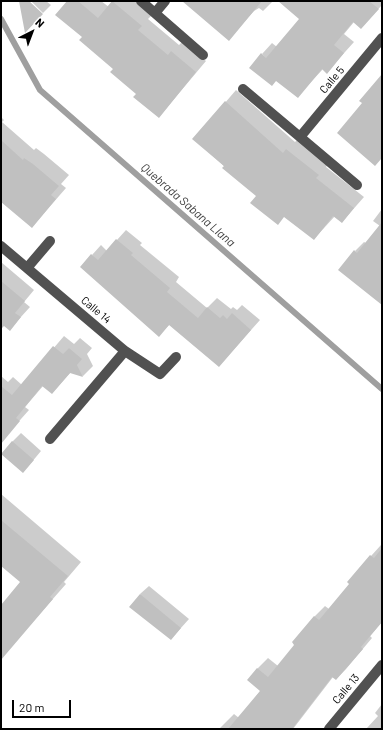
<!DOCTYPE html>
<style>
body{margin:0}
#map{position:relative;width:383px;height:730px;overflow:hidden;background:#fff;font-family:Barlow,sans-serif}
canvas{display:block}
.frame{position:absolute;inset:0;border:2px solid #000;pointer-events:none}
.north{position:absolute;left:12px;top:12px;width:40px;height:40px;-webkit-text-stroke:3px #fff;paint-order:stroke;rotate:42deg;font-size:11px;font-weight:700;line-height:16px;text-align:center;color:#000}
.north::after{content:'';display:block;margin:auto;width:14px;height:18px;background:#000;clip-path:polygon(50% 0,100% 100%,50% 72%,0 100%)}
.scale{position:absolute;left:12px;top:700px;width:59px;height:18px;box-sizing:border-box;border:2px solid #000;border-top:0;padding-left:5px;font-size:12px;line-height:14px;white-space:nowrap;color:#000;-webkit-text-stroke:3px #fff;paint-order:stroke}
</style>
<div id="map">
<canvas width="383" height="730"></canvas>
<div class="frame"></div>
<div class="north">N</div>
<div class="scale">20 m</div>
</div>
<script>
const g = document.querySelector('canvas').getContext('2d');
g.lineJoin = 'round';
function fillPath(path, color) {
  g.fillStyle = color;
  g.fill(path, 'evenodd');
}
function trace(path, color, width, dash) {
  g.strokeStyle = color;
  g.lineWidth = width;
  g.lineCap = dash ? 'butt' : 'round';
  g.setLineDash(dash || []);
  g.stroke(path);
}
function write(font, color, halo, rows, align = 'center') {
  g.font = font + ' Barlow,sans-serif';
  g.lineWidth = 4;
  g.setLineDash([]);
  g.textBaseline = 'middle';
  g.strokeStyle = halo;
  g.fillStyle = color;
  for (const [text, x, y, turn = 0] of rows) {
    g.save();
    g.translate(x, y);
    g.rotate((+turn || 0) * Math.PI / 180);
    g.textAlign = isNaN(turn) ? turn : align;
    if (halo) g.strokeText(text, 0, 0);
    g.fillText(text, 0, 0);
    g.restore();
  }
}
const shadow = new Path2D(`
 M 31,1 L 46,1 L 51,5 L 43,13 Z
 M 68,1 L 101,1 L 109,7 L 114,1 L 135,1 L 152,15 L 148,19 L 179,45 L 182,42 L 206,61 L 159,117 L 83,37 Z
 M 197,1 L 273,1 L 263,11 L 259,8 L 254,11 L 229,39 Z
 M 279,1 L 382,1 L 382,5 L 361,28 L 354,22 L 344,34 L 354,42 L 327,72 L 323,69 L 297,97 L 262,54 L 272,43 L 277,47 L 301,19 Z
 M 236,90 L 295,142 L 298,139 L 329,163 L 326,167 L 364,197 L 342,222 L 335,216 L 314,239 L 257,196 L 194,139 Z
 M 1,117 L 4,120 L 2,122 L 34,150 L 36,148 L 44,154 L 69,175 L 61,184 L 66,188 L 32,227 L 1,200 Z
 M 382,209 L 382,295 L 355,251 L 364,242 L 366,243 L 380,226 L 373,221 Z
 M 126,230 L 142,243 L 140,245 L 179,277 L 176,282 L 207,308 L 217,298 L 231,309 L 233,307 L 237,310 L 242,305 L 260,320 L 219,366 L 170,324 L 159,335 L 92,255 L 101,245 L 107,251 Z
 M 1,262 L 34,290 L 24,302 L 30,307 L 10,329 L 2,323 L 1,325 Z
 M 64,336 L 74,344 L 80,338 L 92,348 L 87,354 L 93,366 L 83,376 L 71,372 L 52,393 L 43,386 L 25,407 L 29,410 L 5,437 L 1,434 L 1,376 L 8,382 L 13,377 L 22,385 Z
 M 21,433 L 41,451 L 31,463 L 12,442 Z
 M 1,494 L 81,562 L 64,582 L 66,584 L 1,658 L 1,607 L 22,582 L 1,565 Z
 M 381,545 L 382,622 L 370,636 L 372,638 L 346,669 L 336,679 L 333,677 L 293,729 L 219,729 L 234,714 L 239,718 L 261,690 L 249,680 L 258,668 L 268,658 L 278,666 L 296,644 L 293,642 L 315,616 L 325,606 L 329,609 L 351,584 L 371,556 Z
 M 149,586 L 189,619 L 171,639 L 140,594 Z
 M 382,704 L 382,729 L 366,729 L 378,716 L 375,713 Z`);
const stream = new Path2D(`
 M 1,19 L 40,90 L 382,389`);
const building = new Path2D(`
 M 19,1 L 29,1 L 43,14 L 25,33 Z
 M 67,1 L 78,1 L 98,18 L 112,1 L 142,26 L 138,30 L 168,55 L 171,51 L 196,72 L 159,118 L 133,97 L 136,94 L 110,72 L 113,69 L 79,40 L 82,37 L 55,15 Z
 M 182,1 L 262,1 L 229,41 Z
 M 278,1 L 369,1 L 379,9 L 361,29 L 353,22 L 334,45 L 344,53 L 327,74 L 322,69 L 298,98 L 276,81 L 272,86 L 249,68 L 261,53 L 266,58 L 299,19 Z
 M 382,74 L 382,158 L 375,166 L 337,133 L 362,103 L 359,101 Z
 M 225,101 L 283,153 L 286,149 L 319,175 L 316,178 L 354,208 L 342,223 L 333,216 L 314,240 L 284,217 L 278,225 L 250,203 L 256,196 L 222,168 L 224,166 L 192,139 Z
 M 1,140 L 23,160 L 24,158 L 33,164 L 59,186 L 51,195 L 56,199 L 32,228 L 1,202 Z
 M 382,222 L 382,305 L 338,270 L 354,250 L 357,253 Z
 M 116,239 L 133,253 L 131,255 L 170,288 L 167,292 L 198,318 L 207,307 L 220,318 L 223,315 L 227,319 L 232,313 L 251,330 L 219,367 L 169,325 L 159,337 L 80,267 L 91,254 L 98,260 Z
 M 1,281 L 25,301 L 15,313 L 21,317 L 10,331 L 4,326 L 1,329 Z
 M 53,346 L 63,354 L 69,348 L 82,359 L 77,365 L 83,377 L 70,373 L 52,394 L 42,386 L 16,418 L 20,421 L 1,444 L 1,386 L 12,395 Z
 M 12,441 L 34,460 L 23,473 L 1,454 Z
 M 1,520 L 68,576 L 50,597 L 53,599 L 1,660 L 1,605 L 20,582 L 1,566 Z
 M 382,548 L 382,622 L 361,647 L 363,649 L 336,680 L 332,677 L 292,729 L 228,729 L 260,691 L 247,680 L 257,668 L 268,677 L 294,645 L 292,642 L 314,616 L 319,620 L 349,584 L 347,582 L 370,555 L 374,558 Z
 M 140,594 L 181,628 L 171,640 L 129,607 Z`);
const minor = new Path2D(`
 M 141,1 L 203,55
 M 155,13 L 165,1
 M 243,89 L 357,185
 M 300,137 L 382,38
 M 1,246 L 125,351 L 160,374 L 176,357
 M 27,268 L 50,241
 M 50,439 L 125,351
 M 329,729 L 382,665`);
const streetNames = [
 ["Calle 5",332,80,-50],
 ["Calle 14",96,310,40],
 ["Calle 13",346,689,-50]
];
const waterNames = [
 ["Quebrada Sabana Llana",188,205,41]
];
fillPath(shadow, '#0003');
trace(stream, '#9f9f9f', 6);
fillPath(building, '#c0c0c0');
trace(minor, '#515151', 10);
write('11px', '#000', '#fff', streetNames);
write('italic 12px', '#404040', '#fff', waterNames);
</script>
